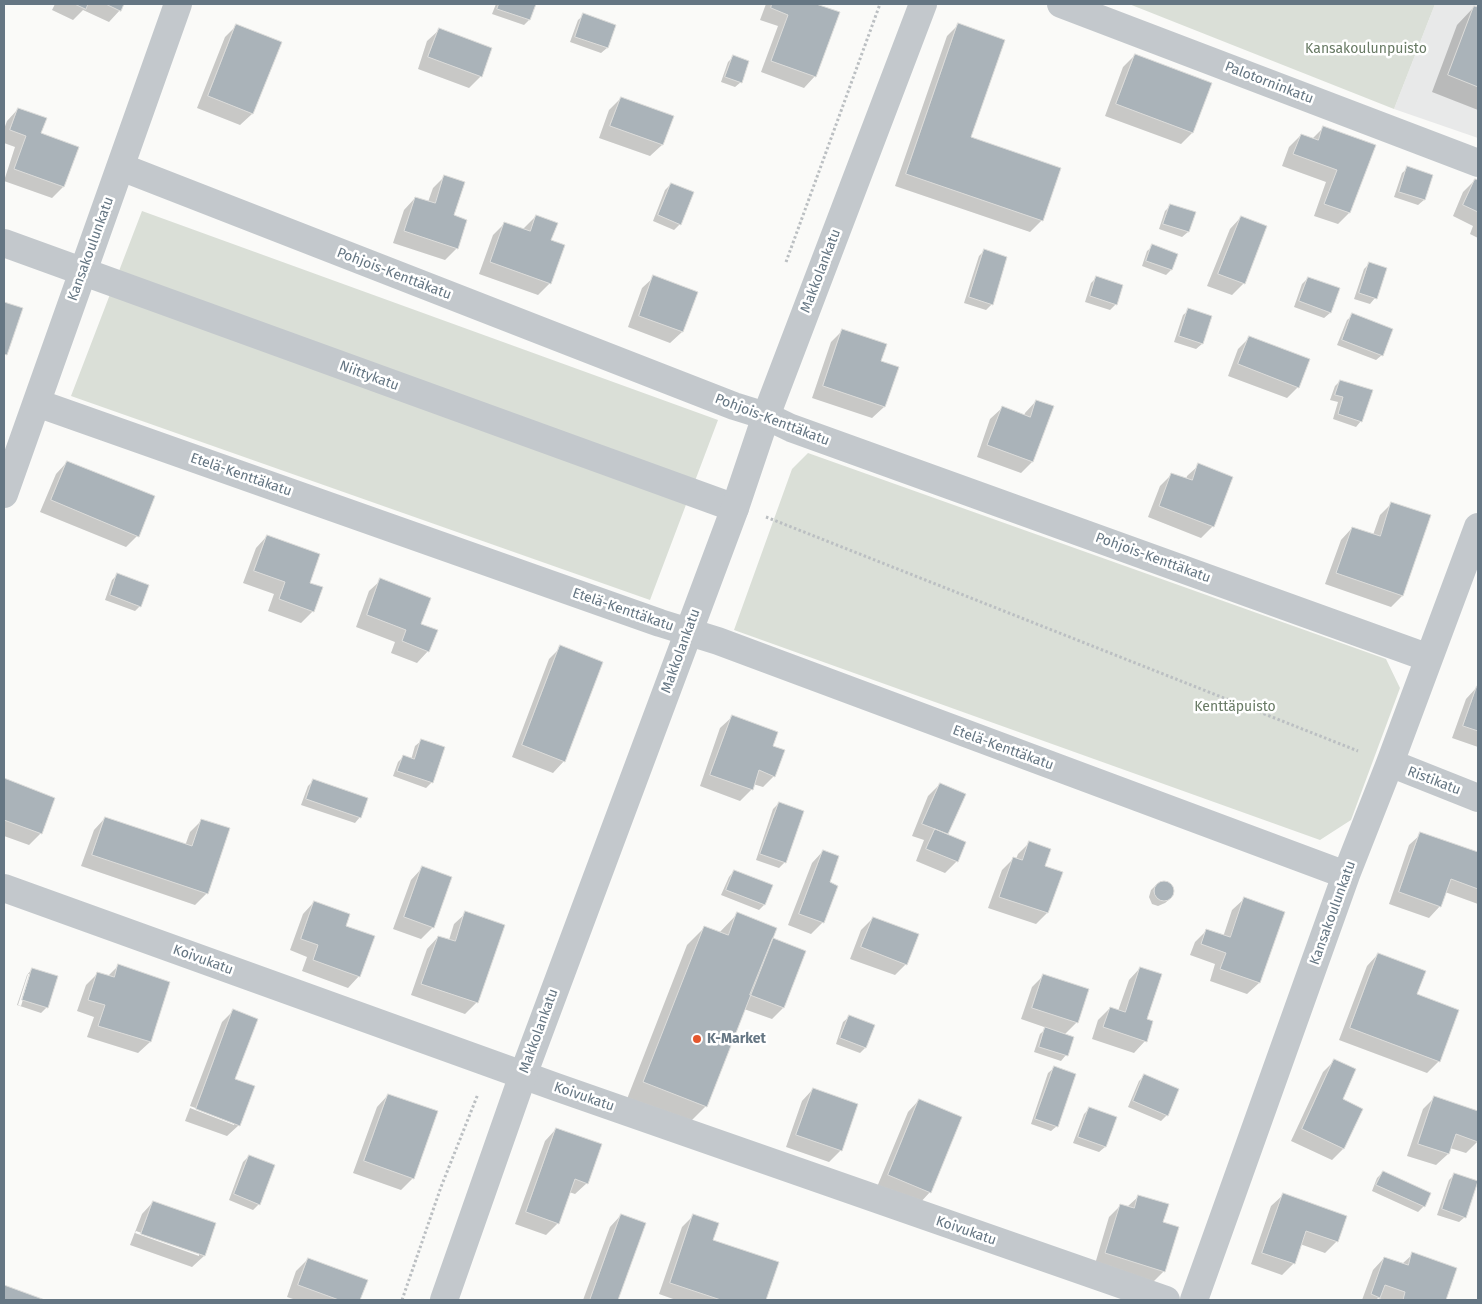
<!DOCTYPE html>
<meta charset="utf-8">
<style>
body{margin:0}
#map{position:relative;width:1482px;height:1304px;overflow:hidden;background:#fafaf8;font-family:"Fira Sans",sans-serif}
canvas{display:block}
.frame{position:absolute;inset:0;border:5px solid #657683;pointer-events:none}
</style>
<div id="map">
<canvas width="1482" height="1304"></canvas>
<div class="frame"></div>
</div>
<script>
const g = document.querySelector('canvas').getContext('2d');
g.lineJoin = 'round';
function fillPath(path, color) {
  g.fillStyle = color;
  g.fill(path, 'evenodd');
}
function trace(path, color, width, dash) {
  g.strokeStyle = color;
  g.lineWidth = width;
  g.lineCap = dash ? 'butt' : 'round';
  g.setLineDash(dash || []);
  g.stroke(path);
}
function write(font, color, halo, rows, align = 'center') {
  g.font = font + ' "Fira Sans",sans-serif';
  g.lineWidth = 5;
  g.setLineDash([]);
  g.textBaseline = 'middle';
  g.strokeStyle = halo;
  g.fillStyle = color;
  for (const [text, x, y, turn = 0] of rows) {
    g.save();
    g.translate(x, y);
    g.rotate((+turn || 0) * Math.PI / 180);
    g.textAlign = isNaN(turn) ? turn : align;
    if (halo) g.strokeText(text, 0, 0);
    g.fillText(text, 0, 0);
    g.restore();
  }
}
const built = new Path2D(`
 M 1435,4 L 1478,4 L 1478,138 L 1394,109 Z`);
const green = new Path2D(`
 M 1129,4 L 1435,4 L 1394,109 Z
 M 142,211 L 718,420 L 650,600 L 71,396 Z
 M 808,453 L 1386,659 L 1400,688 L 1351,820 L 1320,840 L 734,630 L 792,469 Z`);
const shadow = new Path2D(`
 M 55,4 L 123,4 L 120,10 L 109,22 L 83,10 L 73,20 L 52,10 Z
 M 496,4 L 535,4 L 529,20 L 524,25 L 492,14 Z
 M 766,4 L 812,4 L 839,13 L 815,76 L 804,88 L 761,72 L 778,26 L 760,20 Z
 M 1474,7 L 1478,9 L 1478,110 L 1432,92 L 1457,25 Z
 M 584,15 L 615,26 L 607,48 L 601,53 L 570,42 L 578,20 Z
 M 237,25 L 280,43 L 252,114 L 240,125 L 197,108 L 225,37 Z
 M 958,25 L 969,138 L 1042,220 L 1030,232 L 895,186 L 947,36 Z
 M 439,30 L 481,76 L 469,88 L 418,69 L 427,41 Z
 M 1135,55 L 1192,133 L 1181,144 L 1105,116 L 1123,67 Z
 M 733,57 L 741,82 L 735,87 L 721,82 L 728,62 Z
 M 621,98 L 672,117 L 662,145 L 650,156 L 599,138 L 609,110 Z
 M 18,109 L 40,133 L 63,187 L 52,198 L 4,181 L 15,147 L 4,143 L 4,129 L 7,121 Z
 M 1324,127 L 1374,146 L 1349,213 L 1338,224 L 1314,216 L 1326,182 L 1282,166 L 1289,147 L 1301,135 L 1312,139 Z
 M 1408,168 L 1424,200 L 1418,205 L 1394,197 L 1402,173 Z
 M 445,176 L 453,216 L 457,248 L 445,260 L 393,243 L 404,210 L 415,198 L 428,202 L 433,188 Z
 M 1475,180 L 1478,182 L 1478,238 L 1470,234 L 1473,226 L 1453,216 L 1463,192 Z
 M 671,184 L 680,224 L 674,230 L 653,221 L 665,190 Z
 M 1171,205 L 1194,213 L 1188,232 L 1182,237 L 1159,229 L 1165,211 Z
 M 536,216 L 549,241 L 550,283 L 538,295 L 479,274 L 493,235 L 504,224 L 523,230 L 524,228 Z
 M 1241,217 L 1244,283 L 1232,295 L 1207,286 L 1230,229 Z
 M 1153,246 L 1171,270 L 1166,275 L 1142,266 L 1147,251 Z
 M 984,251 L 992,304 L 986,310 L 964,303 L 979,256 Z
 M 1370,263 L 1375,298 L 1370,304 L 1354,299 L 1364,269 Z
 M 654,277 L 682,332 L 670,343 L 628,327 L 642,288 Z
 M 1096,278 L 1116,304 L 1110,310 L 1085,302 L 1091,283 Z
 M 1308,278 L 1338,289 L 1330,313 L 1324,318 L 1294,307 L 1302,284 Z
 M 4,303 L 22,309 L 4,356 Z
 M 1189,310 L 1211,317 L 1202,344 L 1196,349 L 1174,342 L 1183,315 Z
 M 1353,315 L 1382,355 L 1376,360 L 1337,345 L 1347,320 Z
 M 843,330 L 880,362 L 897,368 L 884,407 L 872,418 L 812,398 L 831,342 Z
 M 1250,337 L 1298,387 L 1287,398 L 1228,376 L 1238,349 Z
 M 1340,381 L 1361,421 L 1356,427 L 1333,419 L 1338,402 L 1330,400 L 1335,386 Z
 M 1036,401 L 1032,462 L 1021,473 L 977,457 L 990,419 L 1002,408 L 1024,416 L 1025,413 Z
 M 67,462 L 137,536 L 126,547 L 40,512 L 56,474 Z
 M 1199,465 L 1213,526 L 1201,538 L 1148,517 L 1160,486 L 1172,474 L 1186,480 L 1187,476 Z
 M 1392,503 L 1430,516 L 1402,596 L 1391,607 L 1325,584 L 1341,540 L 1352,528 L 1373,535 L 1380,515 Z
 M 267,536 L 308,583 L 313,611 L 301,623 L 268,611 L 274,594 L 243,583 L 256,548 Z
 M 118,574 L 140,606 L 135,611 L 105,600 L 112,580 Z
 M 381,580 L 420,625 L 428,651 L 417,663 L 391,653 L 395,642 L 356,627 L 369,591 Z
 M 561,647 L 564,761 L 553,773 L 512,757 L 549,659 Z
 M 1477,687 L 1478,687 L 1478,747 L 1452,738 L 1466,699 Z
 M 732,717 L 771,747 L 774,776 L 763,787 L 753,784 L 752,789 L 740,801 L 700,786 L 720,728 Z
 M 421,741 L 432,782 L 426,788 L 393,776 L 398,762 L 403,757 L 411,760 L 415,746 Z
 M 4,779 L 54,798 L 40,834 L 29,845 L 4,836 Z
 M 313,781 L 360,817 L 355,823 L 301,805 L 308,786 Z
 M 940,784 L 964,795 L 947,835 L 957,861 L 945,873 L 916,861 L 924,840 L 912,836 L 928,796 Z
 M 779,803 L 785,862 L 779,868 L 756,860 L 773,809 Z
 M 105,818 L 185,846 L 190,832 L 202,820 L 207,893 L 195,905 L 81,866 L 94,830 Z
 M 1421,834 L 1478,854 L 1478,904 L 1445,892 L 1440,906 L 1429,918 L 1389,904 L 1409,845 Z
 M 1029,843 L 1047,913 L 1036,924 L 988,908 L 1002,870 L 1013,859 L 1016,859 L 1018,854 Z
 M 823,851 L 828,883 L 823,922 L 811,934 L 788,925 L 812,863 Z
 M 422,868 L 433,927 L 421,939 L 393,929 L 411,880 Z
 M 734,871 L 771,886 L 764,905 L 759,910 L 721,895 L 729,877 Z
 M 1164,881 L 1171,884 L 1174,890 L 1171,898 L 1165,903 L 1158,906 L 1152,904 L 1149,897 L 1151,890 L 1157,884 Z
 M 1244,899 L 1284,913 L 1259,983 L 1247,994 L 1210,981 L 1215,964 L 1190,955 L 1195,942 L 1206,931 L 1223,937 L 1232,910 Z
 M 314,902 L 344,926 L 359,976 L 348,988 L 302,971 L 307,957 L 290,950 L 303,914 Z
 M 466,913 L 477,1002 L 465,1014 L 411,995 L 427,949 L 438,937 L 449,940 L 454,924 Z
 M 737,914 L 771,939 L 805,952 L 783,1008 L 772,1019 L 744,1009 L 706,1106 L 689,1123 L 627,1099 L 687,945 L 704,928 L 719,933 Z
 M 873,918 L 906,964 L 895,975 L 850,959 L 861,930 Z
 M 1378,954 L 1416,995 L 1439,1061 L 1427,1073 L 1339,1040 L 1367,966 Z
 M 118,966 L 169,982 L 150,1042 L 138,1053 L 87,1037 L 94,1017 L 77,1011 L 86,985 L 97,974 L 107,977 Z
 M 1140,968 L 1145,1041 L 1134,1053 L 1092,1039 L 1098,1020 L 1110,1008 L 1118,1011 L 1129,980 Z
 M 32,969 L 47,1007 L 41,1013 L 17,1005 L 27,975 ZM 28,974 L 31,974 L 21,1006 L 18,1005 Z
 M 1044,975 L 1077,1022 L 1064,1035 L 1066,1055 L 1061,1061 L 1034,1052 L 1040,1034 L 1047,1028 L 1021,1019 L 1032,987 Z
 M 233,1011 L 234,1080 L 239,1125 L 227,1136 L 185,1121 L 190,1108 L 234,1125 L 234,1122 L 190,1106 L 222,1022 Z
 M 849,1017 L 865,1048 L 860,1053 L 836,1044 L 843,1022 Z
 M 1335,1060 L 1341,1099 L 1343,1149 L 1332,1160 L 1291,1141 L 1323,1072 Z
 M 1054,1068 L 1057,1126 L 1051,1131 L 1031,1124 L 1048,1073 Z
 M 1145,1075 L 1167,1115 L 1161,1121 L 1128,1107 L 1139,1081 Z
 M 813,1089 L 857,1105 L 840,1151 L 829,1162 L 786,1147 L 802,1101 Z
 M 388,1095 L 413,1178 L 401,1190 L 353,1173 L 377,1107 Z
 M 1434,1098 L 1478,1112 L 1477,1142 L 1466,1153 L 1450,1148 L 1448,1154 L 1436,1165 L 1407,1156 L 1423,1109 Z
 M 919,1100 L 930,1192 L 919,1204 L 877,1187 L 908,1112 Z
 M 1089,1109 L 1115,1118 L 1105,1147 L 1099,1152 L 1073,1143 L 1084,1114 Z
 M 556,1129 L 587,1183 L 575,1194 L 569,1192 L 558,1223 L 546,1235 L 515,1224 L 545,1141 Z
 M 249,1156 L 259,1204 L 253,1210 L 229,1200 L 243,1162 Z
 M 1383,1172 L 1424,1206 L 1418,1212 L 1372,1191 L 1377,1178 Z
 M 1455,1174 L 1465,1217 L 1459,1222 L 1437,1215 L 1449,1180 Z
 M 1283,1195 L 1337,1241 L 1325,1253 L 1300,1244 L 1294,1263 L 1282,1275 L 1251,1264 L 1271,1206 Z
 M 1139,1196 L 1164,1271 L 1152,1283 L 1095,1264 L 1109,1217 L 1121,1205 L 1127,1207 Z
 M 153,1202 L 215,1224 L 204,1256 L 192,1267 L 130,1245 L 142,1214 ZM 136,1231 L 199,1253 L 199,1256 L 135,1233 Z
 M 621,1215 L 644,1223 L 617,1300 L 583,1300 L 610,1227 Z
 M 693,1216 L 711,1241 L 777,1263 L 764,1300 L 676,1300 L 659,1294 L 682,1227 Z
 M 1413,1254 L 1456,1269 L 1445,1300 L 1385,1300 L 1378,1298 L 1376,1300 L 1362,1300 L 1373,1270 L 1384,1258 L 1402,1264 Z
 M 308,1259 L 366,1280 L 359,1300 L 296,1300 L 287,1297 L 296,1271 Z
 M 4,1287 L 42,1300 L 4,1300 Z`);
const building = new Path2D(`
 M 75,4 L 88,4 L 86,9 Z
 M 106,4 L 124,4 L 121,11 Z
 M 499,4 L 536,4 L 530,20 L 497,9 Z
 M 772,4 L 816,4 L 840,12 L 816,77 L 771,61 L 788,15 L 771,8 Z
 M 1474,6 L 1478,7 L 1478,87 L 1448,75 Z
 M 583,13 L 616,25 L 608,48 L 575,37 Z
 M 958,23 L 1005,40 L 971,137 L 1061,168 L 1043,221 L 906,174 Z
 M 236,24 L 282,42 L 253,114 L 208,96 Z
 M 439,28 L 492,48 L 482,77 L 428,57 Z
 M 1135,54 L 1212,83 L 1193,133 L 1116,104 Z
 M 733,55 L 749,61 L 742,83 L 725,77 Z
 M 621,97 L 674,116 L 663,145 L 610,126 Z
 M 18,108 L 47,118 L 41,133 L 79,147 L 64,187 L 14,169 L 26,136 L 10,130 Z
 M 1323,126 L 1376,145 L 1350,213 L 1324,204 L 1337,170 L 1293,154 L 1301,134 L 1318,140 Z
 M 1407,166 L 1433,175 L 1425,200 L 1399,192 Z
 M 444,175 L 465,182 L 454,215 L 467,220 L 458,249 L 404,231 L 415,197 L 435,203 Z
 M 1475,179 L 1478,180 L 1478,212 L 1463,205 Z
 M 671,183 L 694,192 L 681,225 L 658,215 Z
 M 1170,204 L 1196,212 L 1189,232 L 1163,224 Z
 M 536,215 L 558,223 L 551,240 L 565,245 L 551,284 L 490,262 L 504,222 L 530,231 Z
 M 1241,216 L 1267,226 L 1245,284 L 1218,274 Z
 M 1152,244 L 1178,254 L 1172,270 L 1146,261 Z
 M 984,249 L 1007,257 L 993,305 L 969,297 Z
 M 1369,262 L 1387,268 L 1377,299 L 1359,293 Z
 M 653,275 L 698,292 L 683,332 L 639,316 Z
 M 1096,276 L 1123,285 L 1117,305 L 1090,296 Z
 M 1308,277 L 1340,288 L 1331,313 L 1299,301 Z
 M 4,302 L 23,308 L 7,355 L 4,354 Z
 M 1188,308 L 1212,316 L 1203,344 L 1179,336 Z
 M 1352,313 L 1393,329 L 1383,356 L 1342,340 Z
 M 842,329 L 887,344 L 881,361 L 899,367 L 885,407 L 823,386 Z
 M 1249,336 L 1310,359 L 1299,388 L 1238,364 Z
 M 1340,380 L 1373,390 L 1362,422 L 1338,414 L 1343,397 L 1335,395 Z
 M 1036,400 L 1054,406 L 1033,462 L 987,445 L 1002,406 L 1030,417 Z
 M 67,461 L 155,496 L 139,537 L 51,500 Z
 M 1198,463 L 1233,477 L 1214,527 L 1159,506 L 1171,473 L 1192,480 Z
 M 1391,502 L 1431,515 L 1403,596 L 1336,573 L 1352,527 L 1380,536 Z
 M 267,535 L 320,554 L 310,583 L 323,587 L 314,612 L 279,599 L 285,582 L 254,571 Z
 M 117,573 L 149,585 L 141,607 L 110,595 Z
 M 380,578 L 431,598 L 421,624 L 438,630 L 429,652 L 402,641 L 406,630 L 367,615 Z
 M 560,645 L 603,662 L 565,762 L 522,745 Z
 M 1477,686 L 1478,686 L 1478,731 L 1463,726 Z
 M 732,715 L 778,732 L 773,746 L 785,750 L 775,777 L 759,770 L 753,790 L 710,775 Z
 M 421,739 L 445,747 L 433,783 L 397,771 L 403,755 L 414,759 Z
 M 4,778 L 55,798 L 42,834 L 4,820 Z
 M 313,779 L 368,798 L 361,818 L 306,799 Z
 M 940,783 L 966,794 L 948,834 L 922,824 Z
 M 779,802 L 804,811 L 786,863 L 760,854 Z
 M 105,817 L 192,846 L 201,819 L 230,828 L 208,894 L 92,855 Z
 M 935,829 L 966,842 L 958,862 L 926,849 Z
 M 1420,832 L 1478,852 L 1478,889 L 1451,879 L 1441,907 L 1399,892 Z
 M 1029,841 L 1051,849 L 1045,866 L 1063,872 L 1048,913 L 999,897 L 1013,857 L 1022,860 Z
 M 823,850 L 839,856 L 830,882 L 838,886 L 824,923 L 799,914 Z
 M 422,866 L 452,877 L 434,928 L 404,917 Z
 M 734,870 L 773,885 L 765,905 L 726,890 Z
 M1154 891a10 10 0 1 1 20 0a10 10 0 1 1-20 0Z
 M 1244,897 L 1285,912 L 1260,983 L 1220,969 L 1226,953 L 1201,944 L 1206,929 L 1230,937 Z
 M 314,901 L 350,914 L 346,926 L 375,936 L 360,977 L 313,960 L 318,945 L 301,939 Z
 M 465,911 L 505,925 L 478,1003 L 421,984 L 438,936 L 455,941 Z
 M 737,912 L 777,928 L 707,1107 L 643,1082 L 704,926 L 728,935 Z
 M 873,917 L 919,934 L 907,965 L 861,947 Z
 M 773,938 L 806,951 L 784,1008 L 750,995 Z
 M 1378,953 L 1426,971 L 1417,994 L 1459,1010 L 1440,1062 L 1350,1028 Z
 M 118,964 L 170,982 L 151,1042 L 98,1026 L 105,1005 L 88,1000 L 97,972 L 114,977 Z
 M 1140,967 L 1162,974 L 1147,1019 L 1153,1021 L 1147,1042 L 1103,1027 L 1110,1007 L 1125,1012 Z
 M 32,968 L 58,976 L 48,1008 L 22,1000 Z
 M 1043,974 L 1089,989 L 1078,1023 L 1032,1008 Z
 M 233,1009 L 258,1019 L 235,1079 L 255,1086 L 240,1126 L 196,1109 Z
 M 849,1015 L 875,1025 L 866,1048 L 840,1038 Z
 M 1045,1027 L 1074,1037 L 1068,1056 L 1039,1047 Z
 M 1334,1059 L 1356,1069 L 1343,1099 L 1363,1109 L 1344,1149 L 1302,1129 Z
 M 1054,1066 L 1076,1074 L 1058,1127 L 1035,1119 Z
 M 1144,1074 L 1179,1089 L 1168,1116 L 1133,1101 Z
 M 813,1088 L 858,1104 L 842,1151 L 796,1135 Z
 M 388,1094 L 438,1111 L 414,1179 L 364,1161 Z
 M 1434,1096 L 1478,1111 L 1478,1142 L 1456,1134 L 1449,1154 L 1418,1144 Z
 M 919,1099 L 962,1117 L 931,1193 L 888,1175 Z
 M 1089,1107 L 1117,1117 L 1106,1147 L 1078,1137 Z
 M 556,1128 L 602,1144 L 588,1184 L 575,1179 L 559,1224 L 526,1212 Z
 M 249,1155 L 275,1165 L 260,1205 L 234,1194 Z
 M 1383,1171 L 1431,1193 L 1425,1207 L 1376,1185 Z
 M 1454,1173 L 1478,1181 L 1466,1218 L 1442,1209 Z
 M 1283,1193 L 1347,1216 L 1338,1242 L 1306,1231 L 1295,1264 L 1262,1253 Z
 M 1138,1195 L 1169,1204 L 1163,1222 L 1179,1227 L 1165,1272 L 1105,1253 L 1120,1204 L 1134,1208 Z
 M 153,1201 L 216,1223 L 205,1256 L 141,1234 Z
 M 621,1214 L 646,1223 L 618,1300 L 590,1300 Z
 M 693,1214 L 719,1223 L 713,1240 L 779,1262 L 766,1300 L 721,1300 L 670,1283 Z
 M 1412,1252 L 1457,1268 L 1446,1300 L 1403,1300 L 1405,1292 L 1385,1285 L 1380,1298 L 1371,1294 L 1384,1257 L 1408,1265 Z
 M 308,1258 L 368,1280 L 360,1300 L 339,1300 L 298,1285 Z
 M 4,1285 L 45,1300 L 4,1300 Z`);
const path = new Path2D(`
 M 786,262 L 880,4
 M 766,517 L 1358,751
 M 402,1300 L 441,1187 L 478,1094`);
const minor = new Path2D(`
 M 1061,4 L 1478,163
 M 121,167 L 734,406 L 766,416 L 791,428 L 1429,658
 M 4,243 L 735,508
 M 37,403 L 660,623 L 718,641 L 1346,875
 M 4,494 L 178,4
 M 1390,763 L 1478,798
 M 4,888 L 556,1087 L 1166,1300
 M 1194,1300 L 1346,875 L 1390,763 L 1478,527`);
const tertiary = new Path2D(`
 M 444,1300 L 523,1075 L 735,508 L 766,416 L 923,4`);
const markers = [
 [697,1039,5,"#e4572e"]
];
const parkNames = [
 ["Kansakoulunpuisto",1366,49],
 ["Kenttäpuisto",1235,707]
];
const streetNames = [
 ["Palotorninkatu",1269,83,21],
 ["Kansakoulunkatu",91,249,-70],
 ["Makkolankatu",821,271,-69],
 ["Pohjois-Kenttäkatu",394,274,21],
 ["Niittykatu",369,376,20],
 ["Pohjois-Kenttäkatu",772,420,21],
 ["Etelä-Kenttäkatu",241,475,19],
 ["Pohjois-Kenttäkatu",1153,558,20],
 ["Etelä-Kenttäkatu",623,610,19],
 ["Makkolankatu",681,651,-70],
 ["Etelä-Kenttäkatu",1003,748,20],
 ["Ristikatu",1434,781,21],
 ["Kansakoulunkatu",1333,913,-70],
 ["Koivukatu",203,960,20],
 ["Makkolankatu",539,1031,-70],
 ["Koivukatu",584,1097,19],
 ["Koivukatu",966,1231,19]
];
const poiNames = [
 ["K-Market",707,1039]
];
fillPath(built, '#e8e9e9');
fillPath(green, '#dadfd7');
fillPath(shadow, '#0003');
fillPath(building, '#aab3b9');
trace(building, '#dcdcda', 1);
trace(path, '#bbbfc2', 3, [2.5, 2.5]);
trace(minor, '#c3c8cc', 28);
trace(tertiary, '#c3c8cc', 28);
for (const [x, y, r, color] of markers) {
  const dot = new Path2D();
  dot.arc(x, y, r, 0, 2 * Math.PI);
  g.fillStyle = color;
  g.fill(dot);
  trace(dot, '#fff', 2);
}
write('14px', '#687a64', '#fff', parkNames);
write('14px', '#657683', '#fff', streetNames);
write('bold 14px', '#657683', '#fff', poiNames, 'left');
</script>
